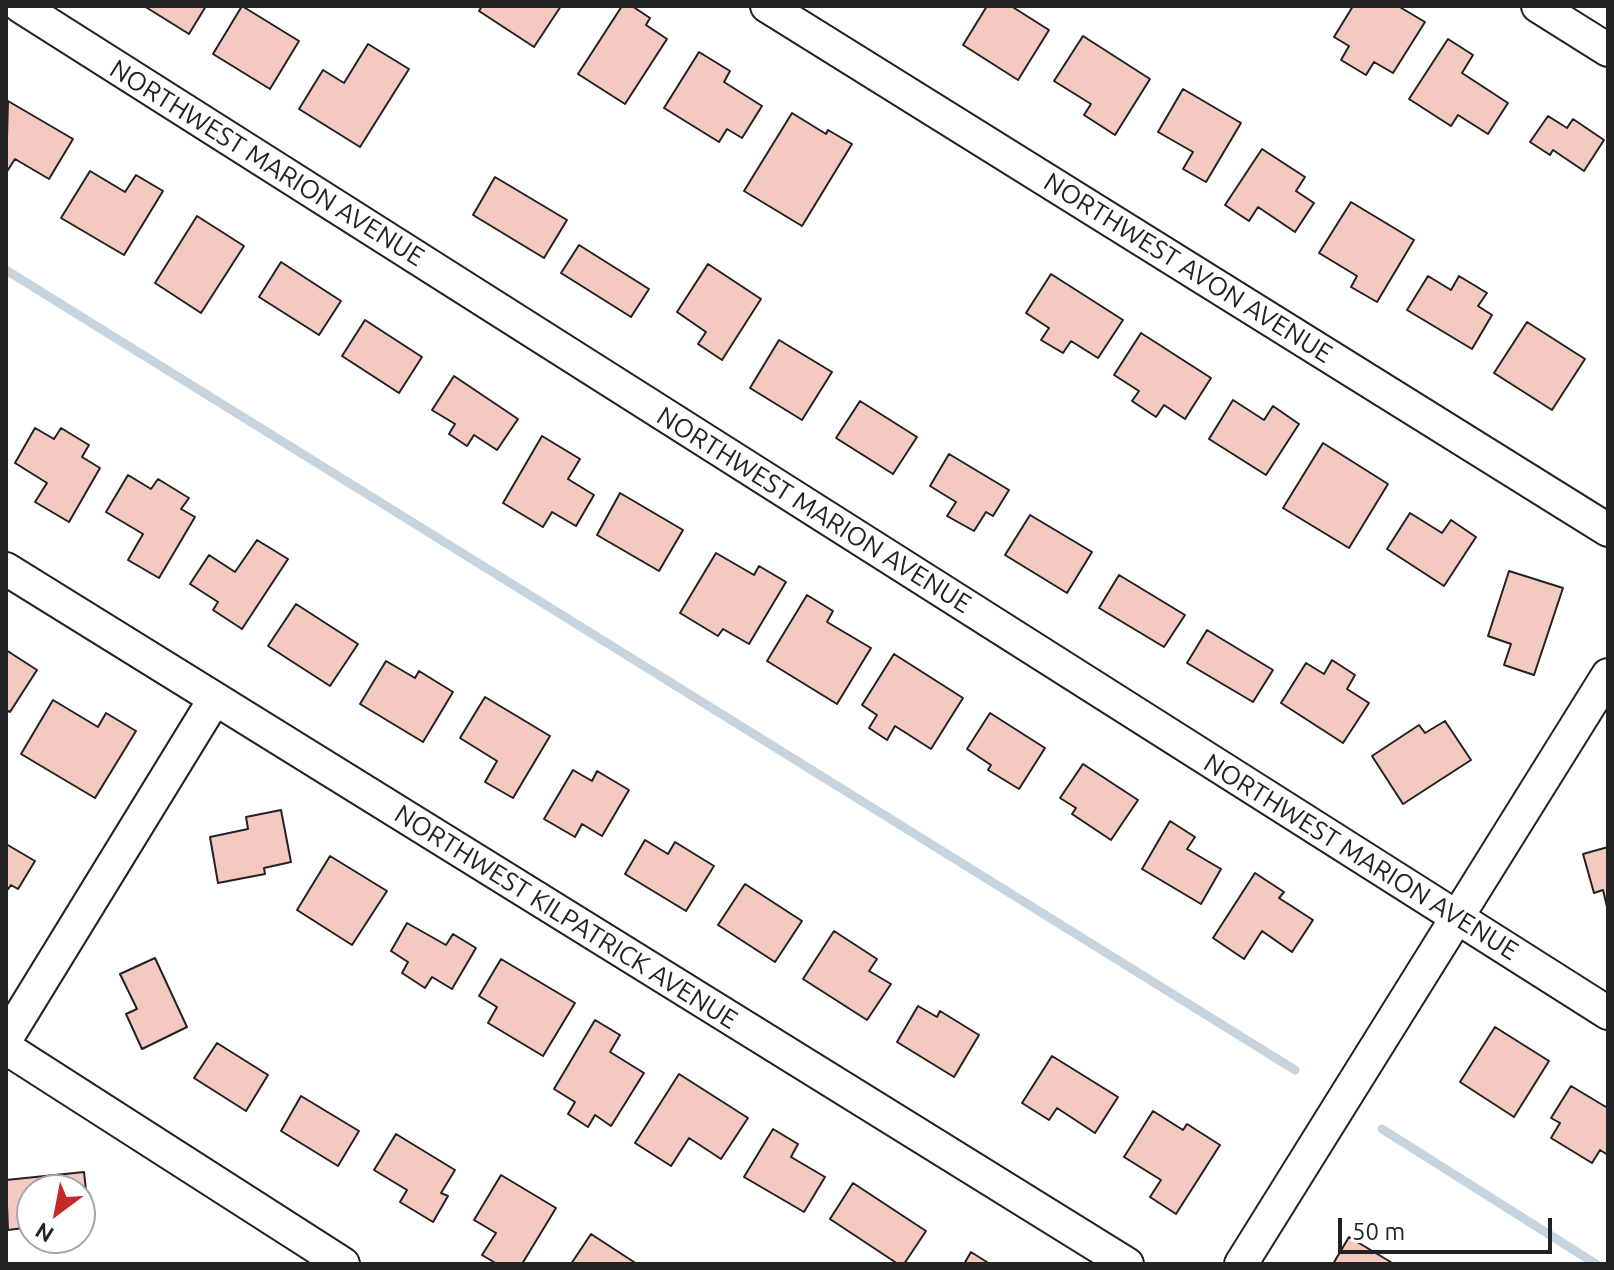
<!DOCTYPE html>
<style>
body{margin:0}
#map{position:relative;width:1614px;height:1270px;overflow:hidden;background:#fff;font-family:Ubuntu,sans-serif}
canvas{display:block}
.frame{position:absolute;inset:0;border:8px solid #222;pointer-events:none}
.north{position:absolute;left:16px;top:1174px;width:80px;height:80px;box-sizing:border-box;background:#fff;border:2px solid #a7a7a7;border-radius:50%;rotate:212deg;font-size:22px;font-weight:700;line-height:32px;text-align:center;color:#222}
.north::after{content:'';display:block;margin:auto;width:28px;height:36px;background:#c62828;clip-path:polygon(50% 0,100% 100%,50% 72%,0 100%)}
.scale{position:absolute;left:1338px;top:1218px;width:214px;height:36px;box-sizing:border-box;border:4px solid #222;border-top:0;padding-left:10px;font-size:24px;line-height:28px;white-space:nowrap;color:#222;-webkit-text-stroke:6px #fff;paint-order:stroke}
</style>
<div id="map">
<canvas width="1614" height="1270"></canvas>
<div class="frame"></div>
<div class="north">N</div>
<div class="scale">50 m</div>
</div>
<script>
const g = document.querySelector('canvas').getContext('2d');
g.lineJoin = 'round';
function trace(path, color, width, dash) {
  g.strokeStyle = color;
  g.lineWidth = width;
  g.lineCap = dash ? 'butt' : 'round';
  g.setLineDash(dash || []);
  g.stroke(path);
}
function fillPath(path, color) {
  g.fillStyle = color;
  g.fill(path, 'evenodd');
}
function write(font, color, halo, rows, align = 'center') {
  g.font = font + ' Ubuntu,sans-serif';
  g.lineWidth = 6;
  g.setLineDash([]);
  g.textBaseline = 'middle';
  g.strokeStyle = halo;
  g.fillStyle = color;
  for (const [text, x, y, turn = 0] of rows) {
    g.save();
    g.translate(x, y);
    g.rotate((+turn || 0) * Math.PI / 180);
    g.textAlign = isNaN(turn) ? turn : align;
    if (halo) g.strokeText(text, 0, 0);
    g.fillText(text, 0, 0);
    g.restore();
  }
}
const stream = new Path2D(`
 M 6,270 L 1295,1070
 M 1382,1129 L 1596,1264`);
const building = new Path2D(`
 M 144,6 L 206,6 L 189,34 Z
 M 242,6 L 299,41 L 270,89 L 213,54 Z
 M 482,6 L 561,6 L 534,47 L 479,11 Z
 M 622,6 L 632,6 L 650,18 L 646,25 L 667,39 L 625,104 L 578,74 Z
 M 987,6 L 1011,6 L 1049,30 L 1018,80 L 963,45 Z
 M 1353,6 L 1398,6 L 1425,22 L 1393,73 L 1374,62 L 1366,75 L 1341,60 L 1349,46 L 1334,37 Z
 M 1083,36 L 1150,79 L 1115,135 L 1084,115 L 1091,104 L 1054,81 Z
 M 1448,39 L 1473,55 L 1462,73 L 1508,103 L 1488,134 L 1458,115 L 1451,126 L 1409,99 Z
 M 368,44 L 409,69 L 360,147 L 299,109 L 323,70 L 344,83 Z
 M 699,52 L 730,71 L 724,82 L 762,106 L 742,138 L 727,129 L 719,142 L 664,108 Z
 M 1183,89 L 1241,123 L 1206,182 L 1183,169 L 1193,152 L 1158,132 Z
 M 8,101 L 73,139 L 49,179 L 15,159 L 6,173 Z
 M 792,113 L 826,134 L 828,130 L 852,144 L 802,226 L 744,191 Z
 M 1548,116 L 1567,128 L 1573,119 L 1604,140 L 1584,171 L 1553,150 L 1550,155 L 1530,142 Z
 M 1262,149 L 1305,177 L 1296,191 L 1314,203 L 1295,232 L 1258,207 L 1249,221 L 1225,205 Z
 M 90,171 L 125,192 L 136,175 L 163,191 L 124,255 L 61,218 Z
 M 495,177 L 567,220 L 544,258 L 473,215 Z
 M 1351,202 L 1414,240 L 1377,302 L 1351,287 L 1357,276 L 1319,253 Z
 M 197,216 L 244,246 L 201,313 L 155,283 Z
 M 579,245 L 649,289 L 631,317 L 561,273 Z
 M 281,262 L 341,301 L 319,335 L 259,297 Z
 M 708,264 L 761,299 L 722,360 L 698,344 L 706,332 L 677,312 Z
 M 1051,274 L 1123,320 L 1098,358 L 1071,341 L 1063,353 L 1041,340 L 1049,328 L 1026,313 Z
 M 1428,276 L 1451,290 L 1459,276 L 1487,293 L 1478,306 L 1492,315 L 1472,349 L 1407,310 Z
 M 365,320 L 422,357 L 399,393 L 342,356 Z
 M 1527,322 L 1585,359 L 1552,410 L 1494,373 Z
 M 1141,333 L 1211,378 L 1185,419 L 1164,405 L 1156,417 L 1132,401 L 1139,391 L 1114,375 Z
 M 779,340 L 832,372 L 802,420 L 750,388 Z
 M 454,376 L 518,419 L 497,450 L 474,435 L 467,446 L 449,434 L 455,424 L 432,410 Z
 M 1233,400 L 1264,420 L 1273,406 L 1299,424 L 1266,475 L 1209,439 Z
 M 860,401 L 917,437 L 893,474 L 836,438 Z
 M 35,428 L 54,439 L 61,428 L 89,445 L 82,457 L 100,468 L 69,522 L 35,502 L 47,483 L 15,463 Z
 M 542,436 L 580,459 L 568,479 L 594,495 L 576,526 L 552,512 L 543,527 L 503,503 Z
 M 1323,443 L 1388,484 L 1349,548 L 1283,508 Z
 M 949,454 L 1009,490 L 993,516 L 986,512 L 974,531 L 947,516 L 956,502 L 930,486 Z
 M 128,475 L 151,489 L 158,479 L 189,498 L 181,509 L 195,517 L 159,578 L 128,560 L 143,534 L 106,512 Z
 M 620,493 L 683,530 L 659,571 L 597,535 Z
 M 1410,513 L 1442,533 L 1451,520 L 1476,537 L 1444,586 L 1387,549 Z
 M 1030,515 L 1092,552 L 1067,593 L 1005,555 Z
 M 257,540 L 288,559 L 242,629 L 213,610 L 218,602 L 190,584 L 209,555 L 235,572 Z
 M 716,553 L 754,575 L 759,566 L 786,582 L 749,644 L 723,629 L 718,636 L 680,613 Z
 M 1509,571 L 1563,588 L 1534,675 L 1504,665 L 1511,644 L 1488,636 Z
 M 1119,575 L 1185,615 L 1164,647 L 1099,608 Z
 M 807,595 L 833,611 L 827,622 L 871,648 L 837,704 L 767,661 Z
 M 296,604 L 358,644 L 330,686 L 268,646 Z
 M 1207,630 L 1273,670 L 1253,702 L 1187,663 Z
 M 6,650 L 37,670 L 10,712 L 6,710 Z
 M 894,654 L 963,698 L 931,749 L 895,726 L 887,740 L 869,728 L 877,715 L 862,705 Z
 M 1332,660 L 1355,675 L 1347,689 L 1369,703 L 1343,743 L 1281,703 L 1306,663 L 1324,674 Z
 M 386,661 L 415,678 L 419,671 L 453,692 L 423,742 L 360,704 Z
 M 485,697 L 550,736 L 513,798 L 485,782 L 497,761 L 460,738 Z
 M 53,700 L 98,727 L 106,713 L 136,731 L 95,798 L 21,754 Z
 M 990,713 L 1045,748 L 1019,789 L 988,770 L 991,765 L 967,749 Z
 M 1445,721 L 1471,760 L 1403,804 L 1372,756 L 1419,725 L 1425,733 Z
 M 1083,764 L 1138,800 L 1111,840 L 1072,814 L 1076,808 L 1060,798 Z
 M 573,770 L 592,781 L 597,771 L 629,790 L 602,836 L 582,824 L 575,837 L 544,819 Z
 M 281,810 L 291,862 L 264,868 L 265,874 L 218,883 L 210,837 L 248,829 L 246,817 Z
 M 1170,821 L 1195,837 L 1187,849 L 1221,869 L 1201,904 L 1142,869 Z
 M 645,840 L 668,854 L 675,842 L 714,866 L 686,911 L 625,874 Z
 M 6,844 L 35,861 L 18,889 L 11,885 L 6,892 Z
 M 1608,847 L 1608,911 L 1603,890 L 1594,893 L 1583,854 Z
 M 330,856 L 387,891 L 352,945 L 297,910 Z
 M 1255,873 L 1284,892 L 1279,898 L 1313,920 L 1292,952 L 1262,931 L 1244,959 L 1213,938 Z
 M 745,884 L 802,921 L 775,962 L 718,925 Z
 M 407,923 L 446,945 L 453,934 L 476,948 L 452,989 L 432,977 L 425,988 L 402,973 L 408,962 L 391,951 Z
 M 834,931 L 877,959 L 869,971 L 891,984 L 867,1020 L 803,979 Z
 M 155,958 L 187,1027 L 142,1049 L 126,1014 L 137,1009 L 120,974 Z
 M 501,959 L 575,1003 L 543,1056 L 488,1023 L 497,1007 L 479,996 Z
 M 918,1006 L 937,1017 L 940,1011 L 979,1035 L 954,1077 L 897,1042 Z
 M 595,1020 L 620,1035 L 610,1052 L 644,1073 L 611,1126 L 595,1115 L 588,1127 L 568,1114 L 575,1102 L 554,1089 Z
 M 1495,1027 L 1549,1061 L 1514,1117 L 1460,1082 Z
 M 217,1043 L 268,1075 L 246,1111 L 194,1078 Z
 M 1052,1056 L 1118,1097 L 1095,1133 L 1057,1108 L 1049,1120 L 1022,1103 Z
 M 679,1074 L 748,1118 L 721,1159 L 689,1138 L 671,1166 L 635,1143 Z
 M 1571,1086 L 1606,1107 L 1608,1104 L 1608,1155 L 1600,1150 L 1592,1163 L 1551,1138 L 1560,1123 L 1551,1118 Z
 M 301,1096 L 359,1131 L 338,1166 L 281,1131 Z
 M 1153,1111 L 1183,1130 L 1187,1124 L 1220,1145 L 1176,1214 L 1150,1197 L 1161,1180 L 1124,1157 Z
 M 773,1129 L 798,1144 L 791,1157 L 825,1177 L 804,1212 L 744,1177 Z
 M 396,1134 L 455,1170 L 441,1193 L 448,1196 L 433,1222 L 400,1202 L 407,1190 L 374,1170 Z
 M 84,1172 L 89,1218 L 80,1219 L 80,1190 L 32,1190 L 32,1229 L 32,1227 L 8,1230 L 6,1180 Z
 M 501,1175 L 556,1208 L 522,1264 L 497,1264 L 482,1255 L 496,1233 L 474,1220 Z
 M 853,1183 L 926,1231 L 904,1264 L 898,1264 L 830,1219 Z
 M 591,1234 L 637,1264 L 571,1264 Z
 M 1349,1237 L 1394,1264 L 1333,1264 Z
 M 971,1252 L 990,1264 L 964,1264 Z`);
const minor = new Path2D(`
 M 20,6 L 1608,1013
 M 767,6 L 1608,530
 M 1538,6 L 1608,50
 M 6,569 L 1127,1264
 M 6,1039 L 214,700
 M 6,1048 L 343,1264
 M 1241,1264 L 1608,675`);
const streetNames = [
 ["NORTHWEST MARION AVENUE",267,163,32],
 ["NORTHWEST AVON AVENUE",1188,268,32],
 ["NORTHWEST MARION AVENUE",814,510,32],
 ["NORTHWEST MARION AVENUE",1361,857,32],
 ["NORTHWEST KILPATRICK AVENUE",566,917,32]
];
trace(stream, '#c7d3dd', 9);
fillPath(building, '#f3c9c0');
trace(building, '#222', 2);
trace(minor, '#222', 36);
trace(minor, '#fff', 32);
write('26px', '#222', '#fff', streetNames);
</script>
